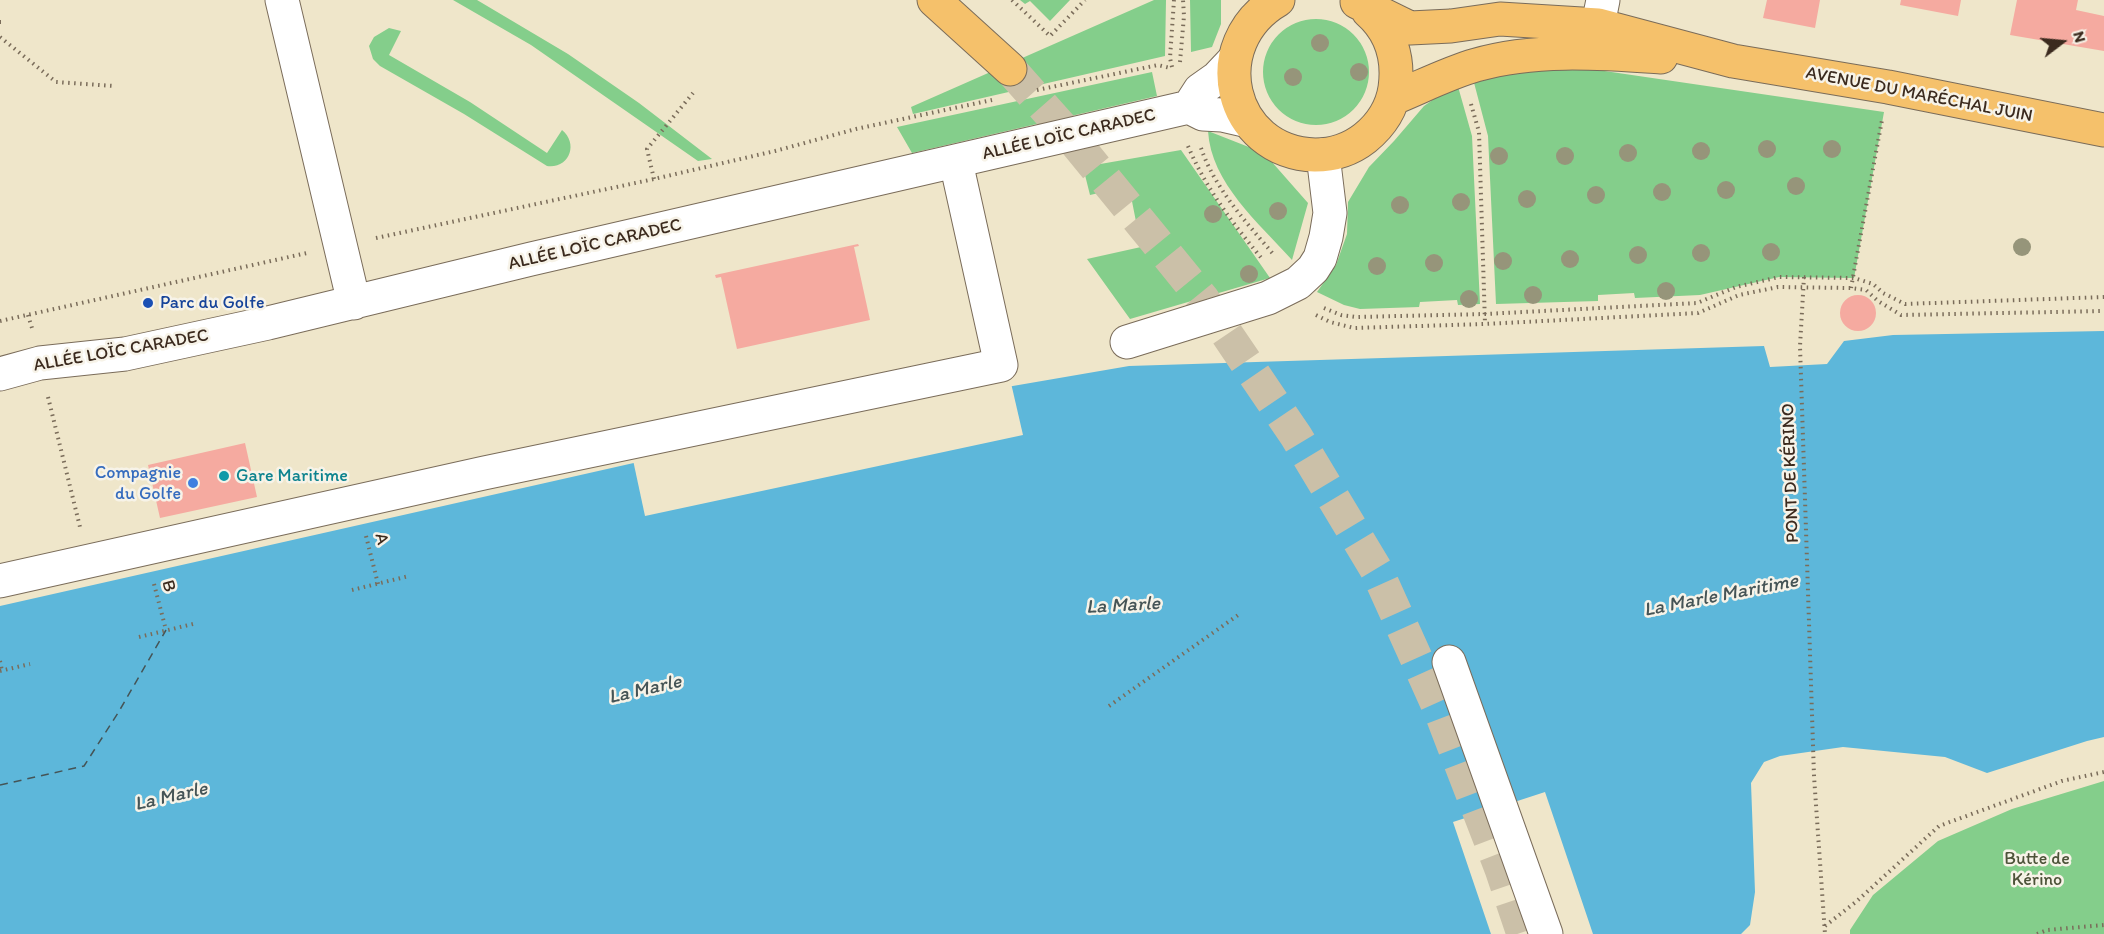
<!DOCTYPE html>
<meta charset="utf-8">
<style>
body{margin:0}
#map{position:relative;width:2104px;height:934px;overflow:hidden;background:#efe6ca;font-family:Itim,sans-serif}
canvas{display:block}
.north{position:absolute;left:2032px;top:12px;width:60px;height:60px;-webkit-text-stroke:4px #f7f3e8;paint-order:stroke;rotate:74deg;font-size:16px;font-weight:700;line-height:24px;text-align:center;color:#3b2a1e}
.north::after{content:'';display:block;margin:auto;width:21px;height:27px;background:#3b2a1e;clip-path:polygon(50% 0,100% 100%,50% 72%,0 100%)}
</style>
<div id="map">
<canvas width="2104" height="934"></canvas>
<div class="north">N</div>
</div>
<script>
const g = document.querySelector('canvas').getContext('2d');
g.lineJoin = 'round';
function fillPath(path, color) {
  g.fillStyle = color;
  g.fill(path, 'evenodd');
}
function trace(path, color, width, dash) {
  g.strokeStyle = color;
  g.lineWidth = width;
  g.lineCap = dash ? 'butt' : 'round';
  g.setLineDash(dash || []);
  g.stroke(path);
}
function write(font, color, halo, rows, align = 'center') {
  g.font = font + ' Itim,sans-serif';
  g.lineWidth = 5;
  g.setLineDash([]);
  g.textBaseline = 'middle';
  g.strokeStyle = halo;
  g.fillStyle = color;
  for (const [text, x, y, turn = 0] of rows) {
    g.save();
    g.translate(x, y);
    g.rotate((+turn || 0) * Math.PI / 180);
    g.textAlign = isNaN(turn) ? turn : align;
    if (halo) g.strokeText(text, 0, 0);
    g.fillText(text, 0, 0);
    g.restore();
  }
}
const green = new Path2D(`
 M 453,0 L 477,0 L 568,54 L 639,103 L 712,159 L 698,161 L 531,45 Z
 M 1020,0 L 1070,0 L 1050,21 L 1030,1 L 1025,4 Z
 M 1154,0 L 1166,0 L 1165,56 L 913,114 L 911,107 Z
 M 1190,0 L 1221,0 L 1221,24 L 1212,47 L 1191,52 Z
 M1263 72a53 53 0 1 1 106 0a53 53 0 1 1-106 0Z
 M 389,28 L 401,31 L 389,55 L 470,102 L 547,153 L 562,130 C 579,144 569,169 547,166 L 464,114 L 380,66 L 373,59 L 369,46 L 374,37 Z
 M 1550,63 L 1884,112 L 1854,278 L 1779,277 L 1700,295 L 1635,298 L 1634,293 L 1598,295 L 1598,301 L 1496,304 L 1488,136 L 1472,75 Z
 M 1152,72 L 1157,96 L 912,153 L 897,127 Z
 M 1457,83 L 1472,136 L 1480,304 L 1458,305 L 1457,300 L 1420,302 L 1419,307 L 1360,309 L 1344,305 L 1317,292 L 1336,265 L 1347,234 L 1348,202 L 1369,167 L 1394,141 L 1424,106 Z
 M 1208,131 L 1264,153 L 1308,203 L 1292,260 C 1259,223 1211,183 1208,131 Z
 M 1181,150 L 1270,278 L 1130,319 L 1087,259 L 1141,247 L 1129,186 L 1090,195 L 1083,167 Z
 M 2104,781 L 2104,934 L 1850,934 L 1850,930 L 1873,895 L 1938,841 L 2012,809 Z`);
const water = new Path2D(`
 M 2104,331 L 2104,737 L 2087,741 L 1987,773 L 1945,757 L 1843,747 L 1780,756 L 1764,762 L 1751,783 L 1755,892 L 1750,925 L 1741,934 L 1593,934 L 1545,792 L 1453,822 L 1491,934 L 0,934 L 0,606 L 709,446 L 1007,387 L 1129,366 L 1764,346 L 1770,367 L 1827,364 L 1844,341 L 1893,335 Z`);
const pier = new Path2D(`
 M 1011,383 L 1023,435 L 645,516 L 633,460 Z`);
const ferry = new Path2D(`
 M 0,785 L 84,766 L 118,713 L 166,630`);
const building = new Path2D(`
 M 1767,0 L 1820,0 L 1815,28 L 1763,18 Z
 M 1901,0 L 1961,0 L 1958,16 L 1900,5 Z
 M 2017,0 L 2078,0 L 2076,10 L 2104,16 L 2104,51 L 2010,35 Z
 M 858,244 L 859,246 L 854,247 L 870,320 L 737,349 L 721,277 L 716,278 L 715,275 Z
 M1840 313a18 18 0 1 1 36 0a18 18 0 1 1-36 0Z
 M 245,443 L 257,497 L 160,518 L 148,465 Z`);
const majorTunnel = new Path2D(`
 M 1010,69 L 1074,141 L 1203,299 L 1296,436 L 1377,571 L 1440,711 L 1501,869 L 1523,934`);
const path = new Path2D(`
 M 1012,0 L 1050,36 L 1085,0
 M 0,22 L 1,22
 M 0,37 L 56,82 L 114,86
 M 1180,62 L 1184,16 L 1183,0
 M 1172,67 L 1170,58 L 1174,0
 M 1037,90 L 1158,65 L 1170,68
 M 1471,104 L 1479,132 L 1485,324
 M 1188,146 C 1206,189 1234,225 1263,260
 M 1201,148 C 1215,189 1246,222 1274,255
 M 654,179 L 647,149 L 693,93
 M 376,238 L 654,179 L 775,151 L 856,129 L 992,100
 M 1804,277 L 1800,346 L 1814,776 L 1825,934
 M 1851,288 L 1882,120
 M 1324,308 L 1341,315 L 1356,317 L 1485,314 L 1697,303 L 1736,287 L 1779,277 L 1854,278 L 1873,284 L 1883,293 L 1905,304 L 2104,297
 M 28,315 L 32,328
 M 1316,315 L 1330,322 L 1354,328 L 1485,324 L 1698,313 L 1739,295 L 1778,287 L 1851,288 L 1866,290 L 1878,301 L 1901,315 L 2104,311
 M 0,321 L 307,253
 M 48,397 L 80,527
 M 366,536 L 378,584
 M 154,584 L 166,630
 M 352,590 L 409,576
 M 139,637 L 193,624
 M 0,661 L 2,671
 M 0,671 L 30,664
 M 1109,706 L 1241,613
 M 1825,926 L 1857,901 L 1939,826 L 2062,781 L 2104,772
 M 2037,934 L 2047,930 L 2104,925`);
const minor = new Path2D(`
 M 282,0 L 354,303
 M 1598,25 L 1603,0
 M 1189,107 L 1200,90 L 1217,78 L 1234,60
 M 1127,342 L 1268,298 L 1298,283 L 1313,269 L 1320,258 L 1326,237 L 1330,213 L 1323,155
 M 0,374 L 40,363 L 125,354 L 268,323 L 531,259 L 1189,107 L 1203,114 L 1222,115 L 1248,121
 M 0,581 L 484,473 L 1001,365 L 956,162
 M 1449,662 L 1546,934`);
const major = new Path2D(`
 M 934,0 L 1010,69
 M 1278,0 C 1204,43 1228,152 1315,155 C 1333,155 1351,149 1365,138 C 1381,125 1392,108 1395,88 C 1399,59 1391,31 1368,11
 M 1357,2 L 1410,28 L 1451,26 L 1500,19 L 1598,25 L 1733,61 L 1888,87 L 2104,130
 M 1394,98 C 1421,87 1448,73 1476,65 C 1535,48 1600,53 1661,57`);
const trees = [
 [1320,43],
 [1359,72],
 [1293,77],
 [1767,149],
 [1832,149],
 [1701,151],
 [1628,153],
 [1499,156],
 [1565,156],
 [1796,186],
 [1726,190],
 [1662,192],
 [1596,195],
 [1527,199],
 [1461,202],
 [1400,205],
 [1278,211],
 [1213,214],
 [2022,247],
 [1771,252],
 [1701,253],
 [1638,255],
 [1570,259],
 [1503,261],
 [1434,263],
 [1377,266],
 [1249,274],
 [1666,291],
 [1533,295],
 [1469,299]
];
const markers = [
 [148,303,6,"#1a4fb4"],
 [224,476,6,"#0f9aa8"],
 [193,483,6,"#3f7fe0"]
];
const streetNames = [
 ["AVENUE DU MARÉCHAL JUIN",1919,95,11],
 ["ALLÉE LOÏC CARADEC",1069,135,-13],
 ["ALLÉE LOÏC CARADEC",595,245,-13],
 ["ALLÉE LOÏC CARADEC",121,351,-10],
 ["PONT DE KÉRINO",1791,473,-92],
 ["A",381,539,76],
 ["B",168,586,76]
];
const transitNames = [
 ["Parc du Golfe",160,303]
];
const shopNames = [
 ["Compagnie",181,473],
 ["du Golfe",181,494]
];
const cultureNames = [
 ["Gare Maritime",236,476]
];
const parkNames = [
 ["Butte de",2037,859],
 ["Kérino",2037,880]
];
const waterNames = [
 ["La Marle Maritime",1721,596,-11],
 ["La Marle",1123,606,-3],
 ["La Marle",645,690,-13],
 ["La Marle",171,797,-13]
];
fillPath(green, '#84ce8b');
fillPath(water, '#5db7da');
fillPath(pier, '#efe6ca');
trace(ferry, '#455456', 1.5, [8, 6]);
fillPath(building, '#f5aaa0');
trace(majorTunnel, '#cbc0a8', 33, [33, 16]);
trace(minor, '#7a6c5a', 35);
trace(major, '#7a6c5a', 35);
trace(path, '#7a6c5a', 4, [1.5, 4.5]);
trace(minor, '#fff', 33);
trace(major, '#f5c16b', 33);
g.fillStyle = '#96957a';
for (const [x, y] of trees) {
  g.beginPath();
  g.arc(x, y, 9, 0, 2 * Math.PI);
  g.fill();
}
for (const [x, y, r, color] of markers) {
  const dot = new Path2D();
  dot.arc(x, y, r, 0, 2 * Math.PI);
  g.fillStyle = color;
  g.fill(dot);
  trace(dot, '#f7f3e8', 2);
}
write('18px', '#3b2a1e', '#f7f3e8', streetNames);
write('18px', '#164399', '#f7f3e8', transitNames, 'left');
write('18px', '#366cbe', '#f7f3e8', shopNames, 'right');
write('18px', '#0d838f', '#f7f3e8', cultureNames, 'left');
write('18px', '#4d5339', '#f7f3e8', parkNames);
write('italic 20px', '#455456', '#f7f3e8', waterNames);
</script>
